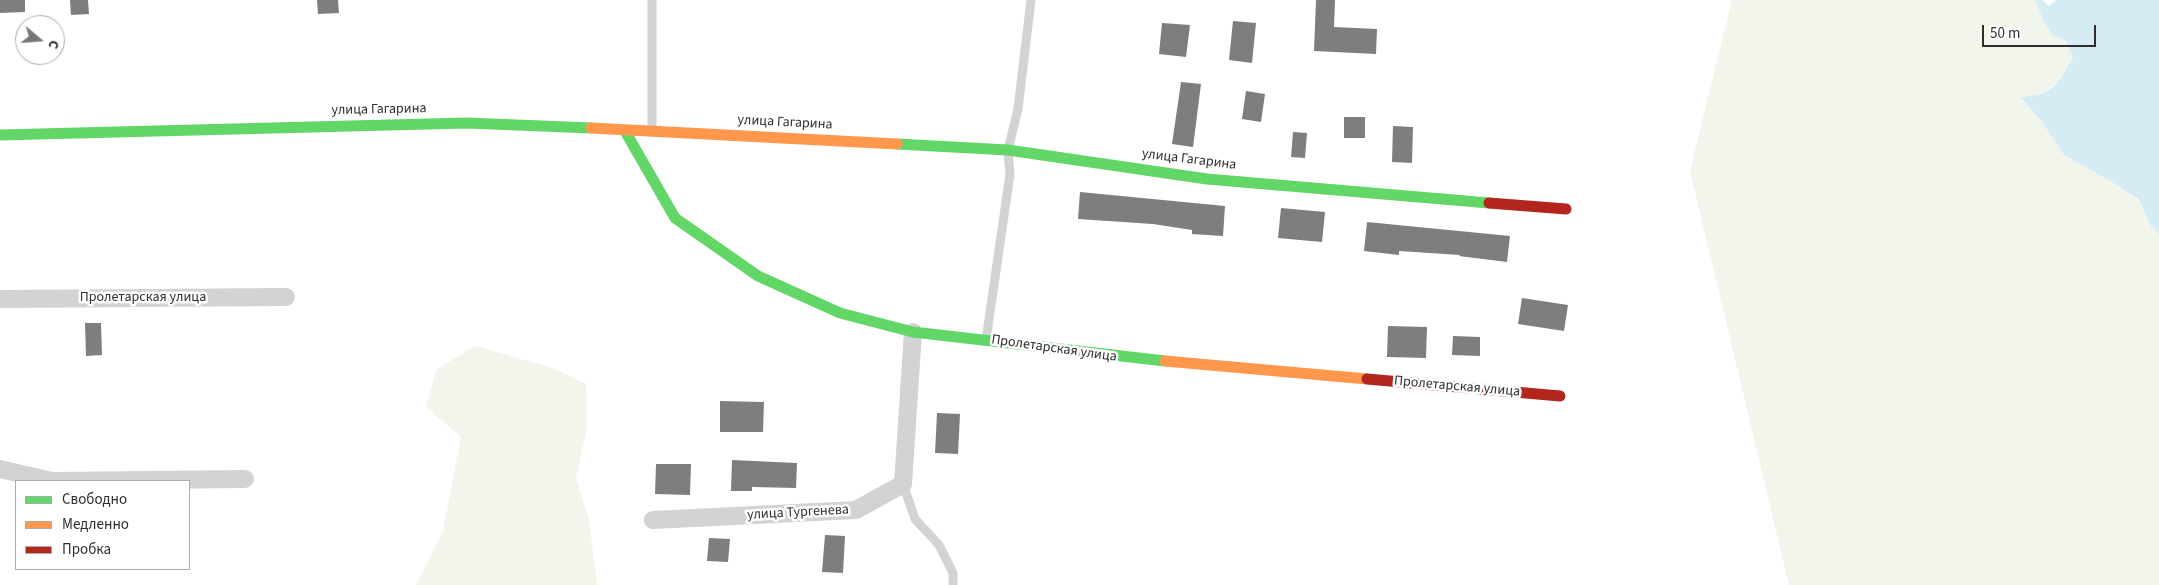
<!DOCTYPE html>
<meta charset="utf-8">
<style>
body{margin:0}
#map{position:relative;width:2159px;height:585px;overflow:hidden;background:#fff;font-family:"Source Sans 3",sans-serif}
canvas{display:block}
.legend{position:absolute;left:15px;top:480px;width:175px;height:90px;box-sizing:border-box;background:#fff;border:1px solid #ababab;margin:0;padding:6px 9px;list-style:none;font-size:15px;color:#2e2e2e}
.legend li{display:flex;align-items:center;gap:10px;height:25px}
.legend b{width:25px;border:1px solid #ababab}
.north{position:absolute;left:15px;top:15px;width:50px;height:50px;box-sizing:border-box;background:#fff;border:1px solid #ababab;border-radius:50%;rotate:108deg;font-size:14px;font-weight:700;line-height:20px;text-align:center;color:#2e2e2e}
.north::after{content:'';display:block;margin:auto;width:18px;height:22px;background:#777;clip-path:polygon(50% 0,100% 100%,50% 72%,0 100%)}
.scale{position:absolute;left:1982px;top:25px;width:114px;height:22px;box-sizing:border-box;border:2px solid #2e2e2e;border-top:0;padding-left:6px;font-size:15px;line-height:18px;white-space:nowrap;color:#2e2e2e;-webkit-text-stroke:4px #fff;paint-order:stroke}
</style>
<div id="map">
<canvas width="2159" height="585"></canvas>
<ul class="legend">
<li><b style="height:6px;background:#63d668"></b>Свободно</li>
<li><b style="height:6px;background:#ff974d"></b>Медленно</li>
<li><b style="height:6px;background:#b3261e"></b>Пробка</li>
</ul>
<div class="north">С</div>
<div class="scale">50 m</div>
</div>
<script>
const g = document.querySelector('canvas').getContext('2d');
g.lineJoin = 'round';
function fillPath(path, color) {
  g.fillStyle = color;
  g.fill(path, 'evenodd');
}
function trace(path, color, width, dash) {
  g.strokeStyle = color;
  g.lineWidth = width;
  g.lineCap = dash ? 'butt' : 'round';
  g.setLineDash(dash || []);
  g.stroke(path);
}
function write(font, color, halo, rows, align = 'center') {
  g.font = font + ' "Source Sans 3",sans-serif';
  g.lineWidth = 5;
  g.setLineDash([]);
  g.textBaseline = 'middle';
  g.strokeStyle = halo;
  g.fillStyle = color;
  for (const [text, x, y, turn = 0] of rows) {
    g.save();
    g.translate(x, y);
    g.rotate((+turn || 0) * Math.PI / 180);
    g.textAlign = isNaN(turn) ? turn : align;
    if (halo) g.strokeText(text, 0, 0);
    g.fillText(text, 0, 0);
    g.restore();
  }
}
const green = new Path2D(`
 M 1732,0 L 2035,0 L 2053,35 L 2066,41 L 2073,57 C 2065,69 2057,88 2043,93 C 2036,96 2028,94 2021,99 L 2042,122 L 2064,155 L 2112,182 L 2139,201 L 2151,225 L 2159,234 L 2159,585 L 1789,585 L 1690,171 Z
 M 475,346 L 553,368 L 586,384 L 587,428 L 576,478 L 589,520 L 597,585 L 416,585 L 443,531 L 461,437 L 426,407 L 436,370 Z`);
const water = new Path2D(`
 M 2035,0 L 2043,0 L 2049,6 L 2056,0 L 2159,0 L 2159,234 L 2151,226 L 2139,200 L 2112,182 L 2064,155 L 2042,122 L 2021,98 C 2029,94 2036,96 2044,93 C 2057,88 2066,69 2073,57 L 2066,41 L 2053,35 L 2045,24 Z`);
const building = new Path2D(`
 M 0,0 L 25,0 L 25,12 L 0,13 Z
 M 70,0 L 88,0 L 89,14 L 71,15 Z
 M 317,0 L 338,0 L 339,13 L 318,14 Z
 M 1316,0 L 1335,0 L 1334,27 L 1377,29 L 1376,54 L 1314,51 Z
 M 1233,21 L 1256,23 L 1252,63 L 1229,60 Z
 M 1162,23 L 1190,25 L 1186,57 L 1159,54 Z
 M 1181,82 L 1201,84 L 1193,147 L 1172,144 Z
 M 1246,91 L 1265,94 L 1261,122 L 1242,119 Z
 M 1344,117 L 1365,117 L 1365,138 L 1344,138 Z
 M 1393,126 L 1413,127 L 1412,163 L 1392,162 Z
 M 1293,132 L 1307,133 L 1305,158 L 1291,157 Z
 M 1080,192 L 1225,206 L 1223,236 L 1192,234 L 1192,230 L 1153,224 L 1078,219 Z
 M 1281,208 L 1325,212 L 1322,242 L 1278,238 Z
 M 1367,222 L 1510,236 L 1507,262 L 1459,256 L 1460,255 L 1399,251 L 1399,255 L 1364,251 Z
 M 1522,298 L 1568,305 L 1564,331 L 1518,324 Z
 M 85,323 L 101,323 L 102,355 L 86,356 Z
 M 1388,326 L 1427,327 L 1426,358 L 1387,357 Z
 M 1453,336 L 1480,337 L 1480,356 L 1452,355 Z
 M 720,401 L 764,402 L 763,432 L 720,432 Z
 M 937,413 L 960,414 L 958,454 L 935,453 Z
 M 732,460 L 797,463 L 796,488 L 752,487 L 752,491 L 731,491 Z
 M 656,464 L 691,464 L 690,495 L 655,494 Z
 M 825,535 L 845,536 L 843,573 L 822,572 Z
 M 709,538 L 730,539 L 728,562 L 707,561 Z`);
const lane = new Path2D(`
 M 652,0 L 652,130
 M 986,340 L 1010,174 L 1008,150 L 1018,109 L 1031,0
 M 903,484 L 915,519 L 939,545 L 953,573 L 953,585`);
const street = new Path2D(`
 M 0,299 L 286,297
 M 0,469 L 52,481 L 245,479
 M 653,520 L 856,510 L 903,484 L 913,332`);
const fast = new Path2D(`
 M 625,131 L 675,218 L 758,276 L 840,313 L 913,332 L 1165,361
 M 0,135 L 467,123 L 591,128
 M 897,144 L 1008,150 L 1207,179 L 1489,203`);
const slow = new Path2D(`
 M 591,128 L 897,144
 M 1165,361 L 1367,379`);
const jam = new Path2D(`
 M 1489,203 L 1566,209
 M 1367,379 L 1560,396`);
const streetNames = [
 ["улица Гагарина",379,110,-1],
 ["улица Гагарина",785,123,3],
 ["улица Гагарина",1189,160,7],
 ["Пролетарская улица",143,298],
 ["Пролетарская улица",1054,349,8],
 ["Пролетарская улица",1457,387,5],
 ["улица Тургенева",798,513,-3]
];
fillPath(green, '#f1f5eb');
fillPath(water, '#d6ecf4');
fillPath(building, '#7e7e7e');
trace(lane, '#d3d3d3', 9);
trace(street, '#d3d3d3', 18);
trace(fast, '#63d668', 11);
trace(slow, '#ff974d', 11);
trace(jam, '#b3261e', 11);
write('14px', '#2e2e2e', '#fff', streetNames);
</script>
